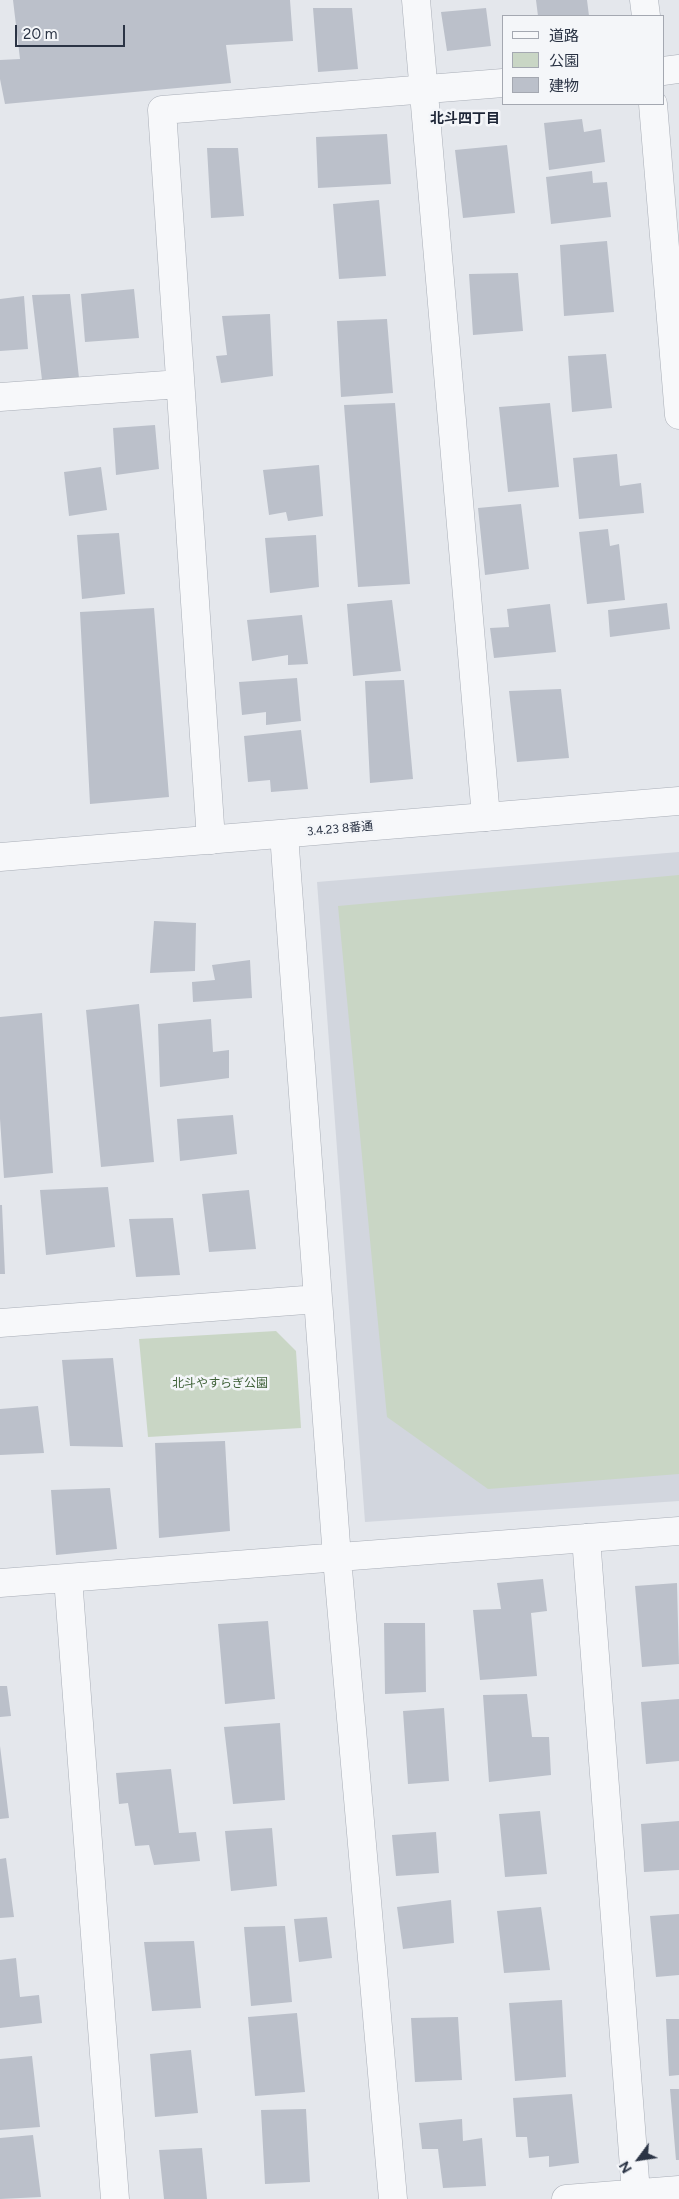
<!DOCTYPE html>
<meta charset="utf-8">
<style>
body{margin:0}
#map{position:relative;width:679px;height:2199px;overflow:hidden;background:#e4e7ec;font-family:Figtree,"Noto Sans JP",sans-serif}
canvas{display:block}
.legend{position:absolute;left:502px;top:15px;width:162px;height:90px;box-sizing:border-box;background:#f4f6f9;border:1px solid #a4a8b1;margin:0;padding:6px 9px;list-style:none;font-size:15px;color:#2b3445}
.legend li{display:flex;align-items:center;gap:10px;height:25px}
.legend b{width:25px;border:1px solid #a4a8b1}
.north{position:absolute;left:614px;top:2134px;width:50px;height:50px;-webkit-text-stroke:4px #f4f6f9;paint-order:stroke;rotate:239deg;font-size:14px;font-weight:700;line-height:20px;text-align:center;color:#2b3445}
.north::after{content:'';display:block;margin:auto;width:18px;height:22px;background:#2b3445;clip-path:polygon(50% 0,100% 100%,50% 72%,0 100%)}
.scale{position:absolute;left:15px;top:25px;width:110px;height:22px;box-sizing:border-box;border:2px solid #2b3445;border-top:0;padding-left:6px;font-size:15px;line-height:18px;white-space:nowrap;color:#2b3445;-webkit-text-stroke:4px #f4f6f9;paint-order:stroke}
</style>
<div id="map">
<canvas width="679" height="2199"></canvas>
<ul class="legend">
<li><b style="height:6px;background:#f7f8fa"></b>道路</li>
<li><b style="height:14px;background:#c9d6c5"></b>公園</li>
<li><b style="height:14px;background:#bbc0ca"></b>建物</li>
</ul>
<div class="north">N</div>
<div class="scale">20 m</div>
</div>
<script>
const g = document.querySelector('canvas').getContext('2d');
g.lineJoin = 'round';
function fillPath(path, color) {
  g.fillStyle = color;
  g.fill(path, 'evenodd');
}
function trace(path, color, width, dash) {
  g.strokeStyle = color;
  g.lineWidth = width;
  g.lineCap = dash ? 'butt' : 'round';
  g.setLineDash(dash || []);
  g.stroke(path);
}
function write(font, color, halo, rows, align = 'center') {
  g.font = font + ' Figtree,"Noto Sans JP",sans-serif';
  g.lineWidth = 5;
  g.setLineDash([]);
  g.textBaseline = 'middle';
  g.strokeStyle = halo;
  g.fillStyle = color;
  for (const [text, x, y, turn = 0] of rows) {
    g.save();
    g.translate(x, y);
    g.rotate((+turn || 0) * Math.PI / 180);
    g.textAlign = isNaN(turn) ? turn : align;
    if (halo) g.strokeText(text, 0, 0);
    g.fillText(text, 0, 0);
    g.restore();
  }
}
const built = new Path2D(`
 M 679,852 L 679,1501 L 365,1522 L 317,882 Z`);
const green = new Path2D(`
 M 679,875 L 679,1474 L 488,1489 L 387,1417 L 338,906 Z
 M 276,1331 L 296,1351 L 301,1428 L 148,1437 L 139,1339 Z`);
const building = new Path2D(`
 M 13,0 L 290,0 L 293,41 L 226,45 L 231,83 L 5,104 L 0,79 L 0,60 L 20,59 Z
 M 536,0 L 587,0 L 589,16 L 538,16 Z
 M 313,8 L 352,8 L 358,69 L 318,72 Z
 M 486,8 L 491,46 L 447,51 L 441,12 Z
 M 582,119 L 584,132 L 601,129 L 605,162 L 549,170 L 544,123 Z
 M 387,134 L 391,184 L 318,188 L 316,137 Z
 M 507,145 L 515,213 L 463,218 L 455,150 Z
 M 207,148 L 238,148 L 244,216 L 211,218 Z
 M 592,171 L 593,183 L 607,182 L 611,217 L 551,224 L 546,177 Z
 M 379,200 L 386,276 L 339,279 L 333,204 Z
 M 607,241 L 614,312 L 564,316 L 560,245 Z
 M 518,273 L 523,331 L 473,335 L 469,274 Z
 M 134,289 L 139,338 L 85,342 L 81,294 Z
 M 70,294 L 79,378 L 42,380 L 32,295 Z
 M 24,296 L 28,349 L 0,351 L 0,299 Z
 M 270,314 L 273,376 L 221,383 L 216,356 L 227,355 L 222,316 Z
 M 387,319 L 393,393 L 341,397 L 337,321 Z
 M 606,354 L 612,408 L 572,412 L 568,356 Z
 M 395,403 L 410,584 L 358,587 L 344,405 Z
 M 550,403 L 559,487 L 508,492 L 499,407 Z
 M 155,425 L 159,469 L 116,475 L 113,428 Z
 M 617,454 L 620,486 L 641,483 L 644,513 L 579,519 L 573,458 Z
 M 319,465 L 323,516 L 288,521 L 286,512 L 269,515 L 263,470 Z
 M 101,467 L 107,510 L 69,516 L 64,472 Z
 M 521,504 L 529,569 L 485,575 L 478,508 Z
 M 608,529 L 610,546 L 619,544 L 625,600 L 587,604 L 579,532 Z
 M 119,533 L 125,594 L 82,599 L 77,535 Z
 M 316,535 L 319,587 L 270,593 L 265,538 Z
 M 392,600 L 401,671 L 353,676 L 347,604 Z
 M 667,603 L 670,629 L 610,637 L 608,610 Z
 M 550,604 L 556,652 L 494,658 L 490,628 L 509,627 L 507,609 Z
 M 154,608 L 169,797 L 90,804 L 80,612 Z
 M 302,615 L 308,664 L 288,665 L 288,655 L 252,661 L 247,620 Z
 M 297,678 L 301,721 L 266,725 L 266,712 L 242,715 L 239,682 Z
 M 404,680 L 413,779 L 370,783 L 365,681 Z
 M 561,689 L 569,758 L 517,762 L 509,691 Z
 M 301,730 L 308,789 L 271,792 L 270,780 L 248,782 L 244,736 Z
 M 154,921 L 196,923 L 195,971 L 150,973 Z
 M 250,960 L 252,998 L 193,1002 L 192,982 L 215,980 L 212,965 Z
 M 139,1004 L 154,1162 L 101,1167 L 86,1010 Z
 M 42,1013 L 53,1173 L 4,1178 L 0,1119 L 0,1017 Z
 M 211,1019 L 213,1052 L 229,1050 L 229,1078 L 160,1087 L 158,1024 Z
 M 233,1115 L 237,1154 L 180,1161 L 177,1119 Z
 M 108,1187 L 115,1247 L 46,1255 L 40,1190 Z
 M 249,1190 L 256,1249 L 209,1252 L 202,1194 Z
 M 0,1205 L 2,1205 L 5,1274 L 0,1274 Z
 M 173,1218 L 180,1275 L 136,1277 L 129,1219 Z
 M 113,1358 L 123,1447 L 70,1446 L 62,1360 Z
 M 38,1406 L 44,1453 L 0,1455 L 0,1409 Z
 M 225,1441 L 230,1531 L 159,1538 L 155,1443 Z
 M 110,1488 L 117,1549 L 56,1555 L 51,1490 Z
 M 543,1579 L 547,1611 L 531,1613 L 537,1676 L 480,1680 L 473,1610 L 501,1609 L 497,1583 Z
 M 677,1583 L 679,1664 L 642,1667 L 635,1586 Z
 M 268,1621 L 275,1699 L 225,1704 L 218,1624 Z
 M 384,1623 L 425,1623 L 426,1692 L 385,1694 Z
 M 0,1686 L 7,1686 L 11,1716 L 0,1717 Z
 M 527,1694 L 532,1737 L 549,1737 L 551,1775 L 489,1782 L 483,1695 Z
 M 679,1699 L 679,1761 L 646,1764 L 641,1702 Z
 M 444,1708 L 449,1781 L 408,1784 L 403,1711 Z
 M 280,1723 L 285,1800 L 233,1804 L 224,1727 Z
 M 0,1746 L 9,1818 L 0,1819 Z
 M 171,1769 L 179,1833 L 196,1832 L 200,1861 L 154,1865 L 149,1845 L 135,1846 L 128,1803 L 119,1804 L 116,1773 Z
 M 540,1811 L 547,1874 L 505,1877 L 499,1814 Z
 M 679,1821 L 679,1870 L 644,1872 L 641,1824 Z
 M 272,1828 L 277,1886 L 231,1891 L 225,1831 Z
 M 436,1832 L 439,1873 L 396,1876 L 392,1835 Z
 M 6,1858 L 14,1917 L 0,1918 L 0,1859 Z
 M 451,1900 L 454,1943 L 403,1949 L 397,1907 Z
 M 541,1907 L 550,1970 L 504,1973 L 497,1911 Z
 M 679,1914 L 679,1975 L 656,1977 L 650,1916 Z
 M 327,1917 L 332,1958 L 299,1962 L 294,1919 Z
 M 285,1926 L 292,2002 L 251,2006 L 244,1927 Z
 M 194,1941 L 201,2008 L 152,2011 L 144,1942 Z
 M 16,1958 L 20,1997 L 39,1995 L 42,2023 L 0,2028 L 0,1960 Z
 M 562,2000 L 566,2077 L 515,2081 L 509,2003 Z
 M 297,2013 L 305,2092 L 255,2096 L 248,2017 Z
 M 458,2017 L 462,2080 L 415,2082 L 411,2018 Z
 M 666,2019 L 679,2019 L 679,2075 L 669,2076 Z
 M 191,2050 L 198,2113 L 155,2117 L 150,2054 Z
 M 32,2056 L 40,2127 L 0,2130 L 0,2059 Z
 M 670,2089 L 679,2089 L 679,2160 L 676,2160 Z
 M 572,2094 L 579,2163 L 549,2167 L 549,2156 L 529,2158 L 527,2137 L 516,2137 L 513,2098 Z
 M 306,2109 L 310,2182 L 265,2184 L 261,2110 Z
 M 462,2119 L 463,2141 L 482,2138 L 486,2186 L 443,2188 L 438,2149 L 422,2149 L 419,2123 Z
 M 33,2135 L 41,2197 L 0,2199 L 0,2138 Z
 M 202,2148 L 207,2199 L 164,2199 L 159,2150 Z`);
const minor = new Path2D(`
 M 416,0 L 486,817
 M 644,0 L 646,16
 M 663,71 L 679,69
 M 653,104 L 679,415
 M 0,397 L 180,384
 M 284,834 L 337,1558 L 393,2199
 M 211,840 L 162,110 L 503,83
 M 0,1323 L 318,1299
 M 586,1538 L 636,2193
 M 68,1578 L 115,2199
 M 0,1583 L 679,1531
 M 566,2199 L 679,2190`);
const tertiary = new Path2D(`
 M 0,857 L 679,801`);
const streetNames = [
 ["3.4.23 8番通",340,829,-5]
];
const parkNames = [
 ["北斗やすらぎ公園",220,1383]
];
const neighbourhoodNames = [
 ["北斗四丁目",465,119]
];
fillPath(built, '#d2d6de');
fillPath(green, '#c9d6c5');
fillPath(building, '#bbc0ca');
trace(minor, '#a9aeb7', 29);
trace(tertiary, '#a9aeb7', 29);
trace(minor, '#f7f8fa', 28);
trace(tertiary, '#f7f8fa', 28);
write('12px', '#2b3445', '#f4f6f9', streetNames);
write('12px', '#3f6138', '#f4f6f9', parkNames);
write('bold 14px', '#1d2536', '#f4f6f9', neighbourhoodNames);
</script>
